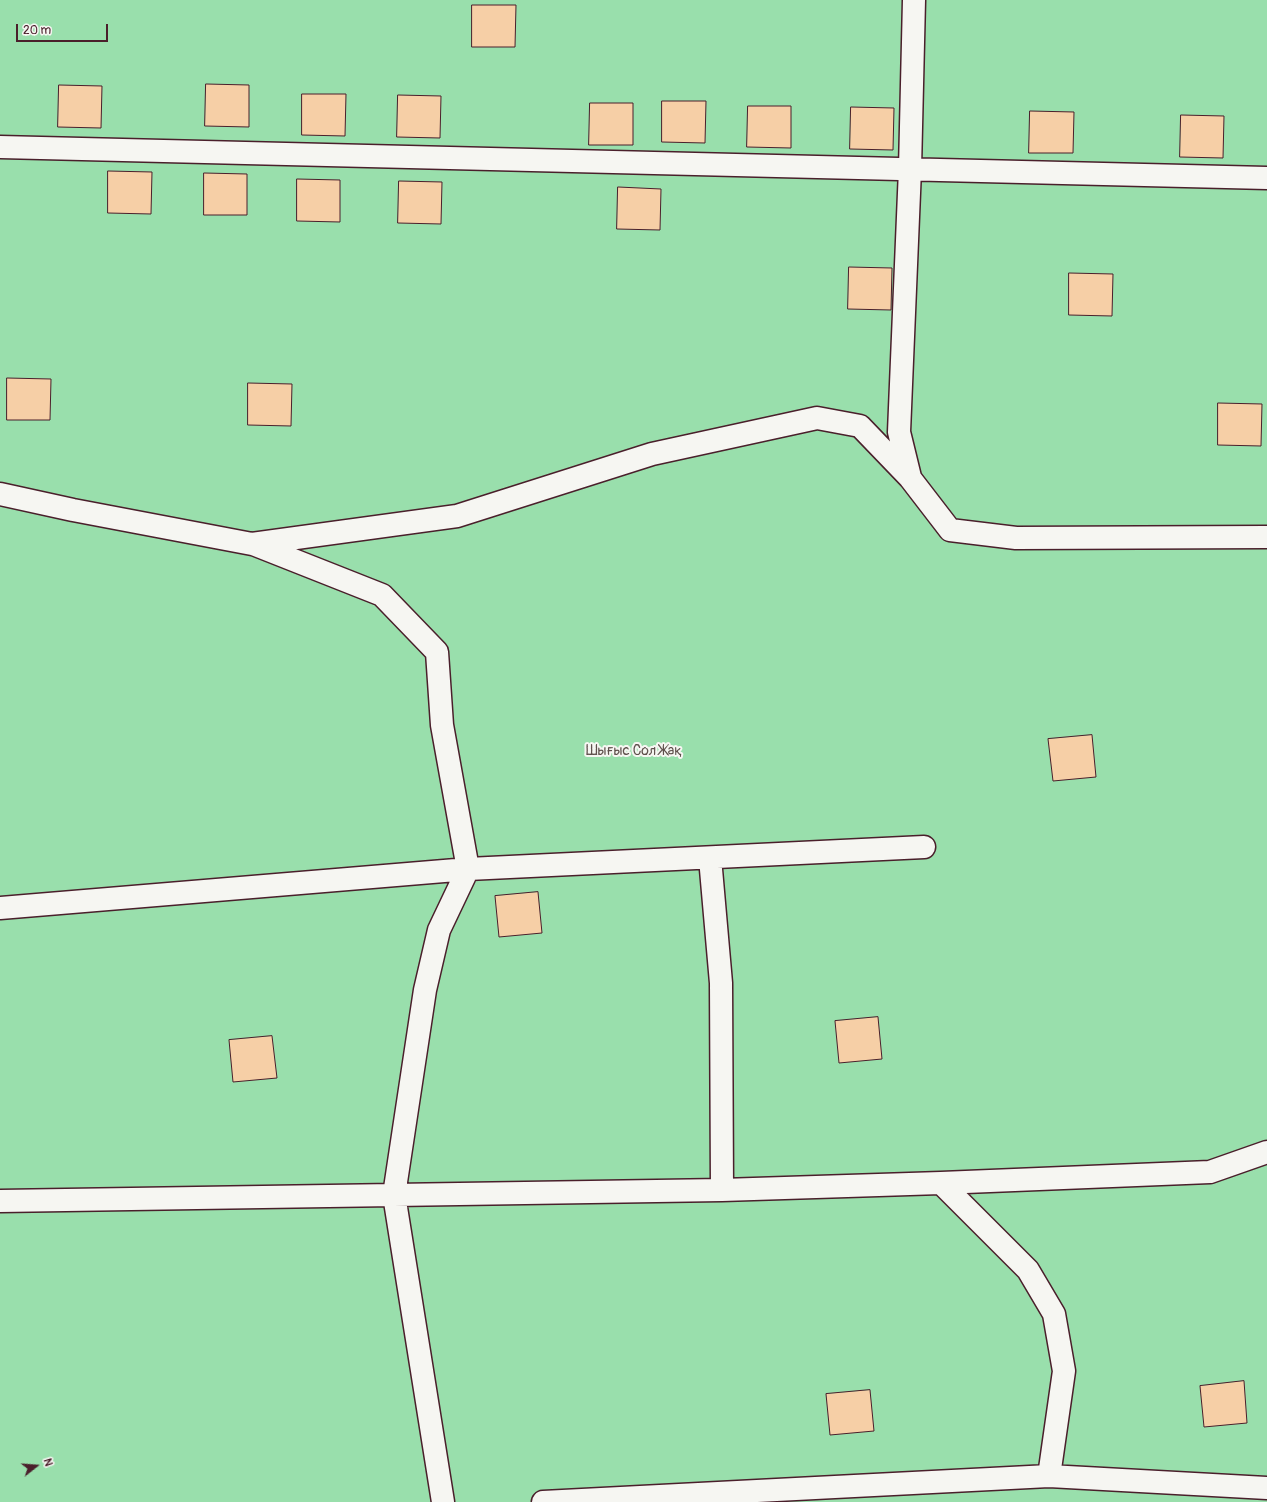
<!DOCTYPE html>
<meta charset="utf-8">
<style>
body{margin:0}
#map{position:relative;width:1267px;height:1502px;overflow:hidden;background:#f6f6f2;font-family:Pangolin,sans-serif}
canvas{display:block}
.north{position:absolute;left:16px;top:1446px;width:40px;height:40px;-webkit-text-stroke:3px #f6f6f2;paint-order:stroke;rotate:73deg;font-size:11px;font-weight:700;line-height:16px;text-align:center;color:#4a1f2b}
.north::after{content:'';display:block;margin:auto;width:14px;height:18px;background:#4a1f2b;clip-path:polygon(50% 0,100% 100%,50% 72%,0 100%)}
.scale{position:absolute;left:16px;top:24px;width:92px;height:18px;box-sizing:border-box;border:2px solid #4a1f2b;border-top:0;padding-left:5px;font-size:12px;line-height:14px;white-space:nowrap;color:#4a1f2b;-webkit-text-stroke:3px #f6f6f2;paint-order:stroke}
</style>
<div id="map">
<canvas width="1267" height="1502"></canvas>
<div class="north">N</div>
<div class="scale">20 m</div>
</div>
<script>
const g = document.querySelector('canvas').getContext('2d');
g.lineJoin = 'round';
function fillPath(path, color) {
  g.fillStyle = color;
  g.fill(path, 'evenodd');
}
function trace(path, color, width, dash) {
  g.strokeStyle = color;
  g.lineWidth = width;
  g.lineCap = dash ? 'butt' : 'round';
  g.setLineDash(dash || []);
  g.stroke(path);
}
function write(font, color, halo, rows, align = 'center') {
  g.font = font + ' Pangolin,sans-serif';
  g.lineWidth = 4;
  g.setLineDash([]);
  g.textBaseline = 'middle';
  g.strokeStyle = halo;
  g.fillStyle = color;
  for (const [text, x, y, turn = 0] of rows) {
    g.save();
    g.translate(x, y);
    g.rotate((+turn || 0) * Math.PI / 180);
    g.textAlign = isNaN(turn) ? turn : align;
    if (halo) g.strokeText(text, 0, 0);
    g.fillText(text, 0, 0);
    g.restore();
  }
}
const green = new Path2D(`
 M 0,0 L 1267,0 L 1267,1502 L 0,1502 Z`);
const building = new Path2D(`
 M 472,5 L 516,5 L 515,47 L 472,47 Z
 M 206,84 L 249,85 L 249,127 L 205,126 Z
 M 59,85 L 102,86 L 101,128 L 58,127 Z
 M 302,94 L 346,94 L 345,136 L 302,135 Z
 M 398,95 L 441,96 L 440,138 L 397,137 Z
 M 662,101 L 706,101 L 705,143 L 662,142 Z
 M 590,103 L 633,103 L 633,145 L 589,145 Z
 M 748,106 L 791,106 L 791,148 L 747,147 Z
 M 851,107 L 894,108 L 893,150 L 850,149 Z
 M 1030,111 L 1074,112 L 1073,153 L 1029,153 Z
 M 1181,115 L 1224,116 L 1223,158 L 1180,157 Z
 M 108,171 L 152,172 L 151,214 L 108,213 Z
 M 204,173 L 247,174 L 247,215 L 204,215 Z
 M 297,179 L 340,180 L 340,222 L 297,221 Z
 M 399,181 L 442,182 L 441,224 L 398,223 Z
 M 618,187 L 661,189 L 660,230 L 617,229 Z
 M 849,267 L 892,268 L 891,310 L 848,309 Z
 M 1069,273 L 1113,274 L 1112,316 L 1069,315 Z
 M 7,378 L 51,379 L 50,420 L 7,420 Z
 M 248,383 L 292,384 L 291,426 L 248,425 Z
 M 1218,403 L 1262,404 L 1261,446 L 1218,445 Z
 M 1092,735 L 1096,777 L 1053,781 L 1048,739 Z
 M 538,892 L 542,933 L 499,937 L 495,896 Z
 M 878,1017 L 882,1059 L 839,1063 L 835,1021 Z
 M 272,1036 L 277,1078 L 233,1082 L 229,1040 Z
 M 1244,1381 L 1247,1423 L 1204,1427 L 1200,1386 Z
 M 870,1390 L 874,1431 L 830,1435 L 826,1394 Z`);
const minor = new Path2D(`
 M 0,147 L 1267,178
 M 910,477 L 899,432 L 910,169 L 914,0
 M 0,494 L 73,510 L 252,544 L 457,516 L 652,454 L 817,418 L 860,426 L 910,478 L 950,530 L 1016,538 L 1267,537
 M 253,544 L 382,595 L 437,652 L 442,725 L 468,869 L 439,930 L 425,990 L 394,1195 L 443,1502
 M 710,858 L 721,983 L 722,1190
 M 0,908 L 468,869 L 924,847
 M 0,1201 L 722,1190 L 941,1183 L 1210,1172 L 1267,1152
 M 1049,1476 L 1267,1488
 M 543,1502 L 1049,1476 L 1064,1371 L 1054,1314 L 1028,1270 L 941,1183`);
const parkNames = [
 ["Шығыс Сол Жақ",634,751]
];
fillPath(green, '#99dfac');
fillPath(building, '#f6cfa6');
trace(building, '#4a1f2b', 1);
trace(minor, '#4a1f2b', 25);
trace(minor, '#f6f6f2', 22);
write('14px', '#5e4f4b', '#f6f6f2', parkNames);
</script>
